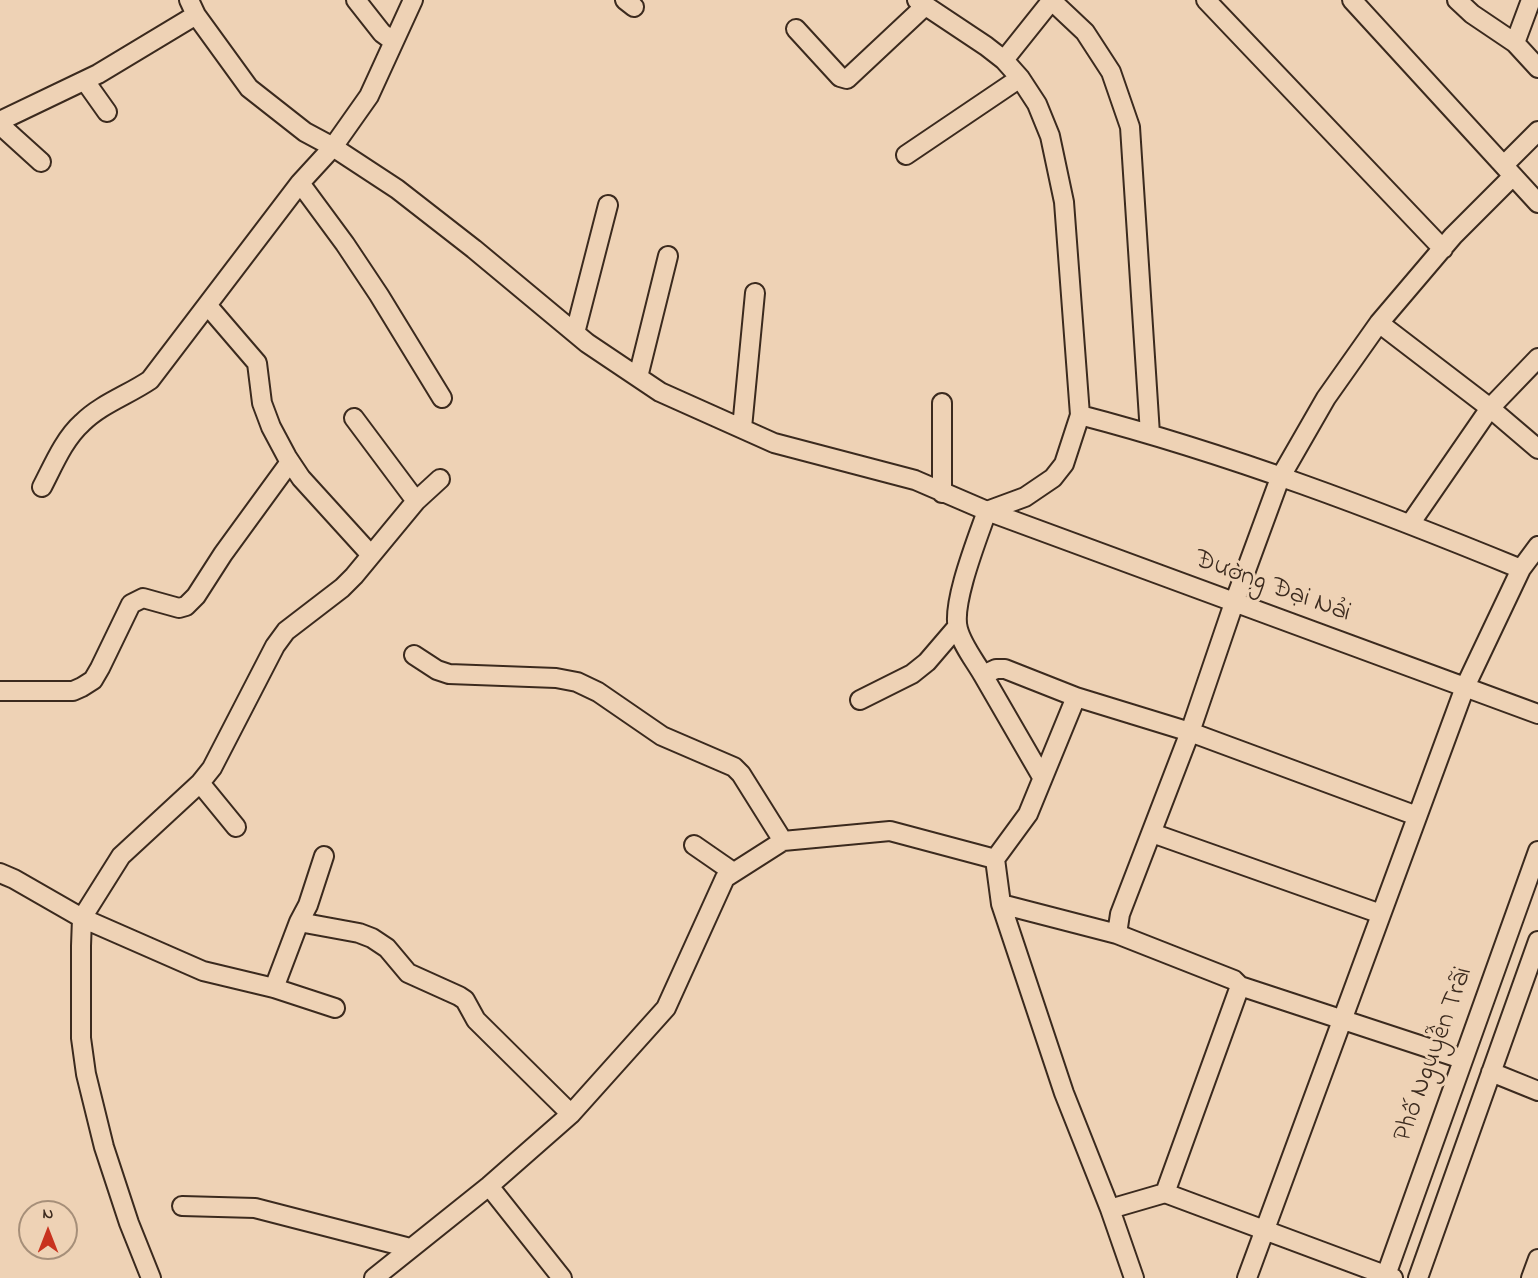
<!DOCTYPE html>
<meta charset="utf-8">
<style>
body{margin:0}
#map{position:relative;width:1538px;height:1278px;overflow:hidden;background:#eed2b5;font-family:"Indie Flower",sans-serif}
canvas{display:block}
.north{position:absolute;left:18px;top:1200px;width:60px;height:60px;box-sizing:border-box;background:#eed2b5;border:2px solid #a68f79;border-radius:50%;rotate:0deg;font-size:16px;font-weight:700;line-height:24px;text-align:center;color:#3b2a1e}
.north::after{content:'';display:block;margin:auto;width:21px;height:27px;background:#c8321e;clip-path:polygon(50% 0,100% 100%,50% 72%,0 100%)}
</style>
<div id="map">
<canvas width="1538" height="1278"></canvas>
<div class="north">N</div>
</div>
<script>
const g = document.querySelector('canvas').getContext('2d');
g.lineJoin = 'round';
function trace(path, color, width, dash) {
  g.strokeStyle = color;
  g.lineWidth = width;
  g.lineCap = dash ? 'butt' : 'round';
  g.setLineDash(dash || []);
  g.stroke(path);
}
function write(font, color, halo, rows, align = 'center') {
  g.font = font + ' "Indie Flower",sans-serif';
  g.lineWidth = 6;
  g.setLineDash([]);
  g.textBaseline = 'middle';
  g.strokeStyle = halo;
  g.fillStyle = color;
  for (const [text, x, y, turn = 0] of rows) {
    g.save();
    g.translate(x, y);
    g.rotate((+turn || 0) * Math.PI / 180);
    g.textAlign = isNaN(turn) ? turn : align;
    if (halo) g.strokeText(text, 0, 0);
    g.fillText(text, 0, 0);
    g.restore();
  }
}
const minor = new Path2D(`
 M 189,0 L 196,15 L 249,88 L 305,132 L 333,147 L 397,189 L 474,249 L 587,343 L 660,392 L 774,443 L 915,480 L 987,511 L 1538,714
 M 356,0 L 382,33 L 393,41
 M 625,0 L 634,7
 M 917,0 L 986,46 L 1004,60 L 1020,78 L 1037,104 L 1050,136 L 1064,202 L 1080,415 L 1064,464 L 1053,478 L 1025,497 L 987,511
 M 1051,0 L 1085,32 L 1111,72 L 1130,127 L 1150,434
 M 1206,0 L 1443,249
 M 1352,0 L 1538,203
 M 1457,0 L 1472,14 L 1515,43 L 1538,68
 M 796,29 L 840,77 L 847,79 L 925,6
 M 1515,43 L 1531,0
 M 1004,60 L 1052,0
 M 85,81 L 107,112
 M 0,121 L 98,74 L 196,15
 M 0,125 L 41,162
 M 906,155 L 1020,78
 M 1504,165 L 1538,131
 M 300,183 L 345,244 L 379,295 L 442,398
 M 208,306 L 257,363 L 262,403 L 271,427 L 287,457 L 301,478 L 371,555
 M 1379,323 L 1490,408 L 1538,449
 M 575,333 L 608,205
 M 638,377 L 668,256
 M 942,403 L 942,493
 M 1080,415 C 1230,454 1377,510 1521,569
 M 354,418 L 416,501
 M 742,428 L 755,293
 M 42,487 C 53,466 64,439 82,423 C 101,404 128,395 150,380 L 300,183 L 333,147 L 369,96 L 413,0
 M 1410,524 L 1490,408 L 1538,358
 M 983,675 C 975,661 962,645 958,629 C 951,604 978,537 987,511
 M 0,691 L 73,691 L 82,687 L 93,680 L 100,668 L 131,604 L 143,598 L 179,608 L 186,606 L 196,596 L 223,554 L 290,462
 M 1076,697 L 1028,814 L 995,859 L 1001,904 L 1064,1093 L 1110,1209 L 1134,1278
 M 860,700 L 912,674 L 927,662 L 957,627
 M 1042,777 L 983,675 L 996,669 L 1005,669 L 1076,697 L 1190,732 L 1417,816
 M 200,783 L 236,827
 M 1152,833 L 1381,914
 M 783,841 L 890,831 L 995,859
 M 694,845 L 733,872
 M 0,873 L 14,879 L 82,918 L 203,971 L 274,988 L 335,1008
 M 1001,904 L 1117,934 L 1234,980 L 1240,986 L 1462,1059
 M 299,922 L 308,905 L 324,856
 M 1117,934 L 1120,914 L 1190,732 L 1234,603 L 1280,478 L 1326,398 L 1379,323 L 1453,236 L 1513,176
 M 274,988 L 299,922 L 359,933 L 372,938 L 387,948 L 408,973 L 459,996 L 465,1000 L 476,1020 L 571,1114
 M 1491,1072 L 1538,1091
 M 489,1186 L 562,1278
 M 1165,1193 L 1240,986
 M 182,1206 L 255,1208 L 410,1248
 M 1110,1209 L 1165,1193 L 1393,1278
 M 151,1278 L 129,1223 L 104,1147 L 86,1074 L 81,1038 L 81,946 L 82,918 L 121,856 L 200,783 L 212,768 L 275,646 L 286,631 L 342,588 L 354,576 L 416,501 L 440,479
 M 374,1278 L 489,1186 L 571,1114 L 666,1008 L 725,878 L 783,841 L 741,774 L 734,767 L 662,736 L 598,692 L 577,682 L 556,678 L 449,674 L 437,670 L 414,655
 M 1247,1278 L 1465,687 L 1521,569 L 1538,546
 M 1385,1278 L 1538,851
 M 1418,1278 L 1538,941
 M 1531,1278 L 1538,1259`);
const streetNames = [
 ["Đường Đại Nải",1272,588,20],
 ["Phố Nguyễn Trãi",1435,1055,-70]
];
trace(minor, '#3b2a1e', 22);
trace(minor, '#eed2b5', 18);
write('27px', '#3b2a1e', '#eed2b5', streetNames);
</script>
